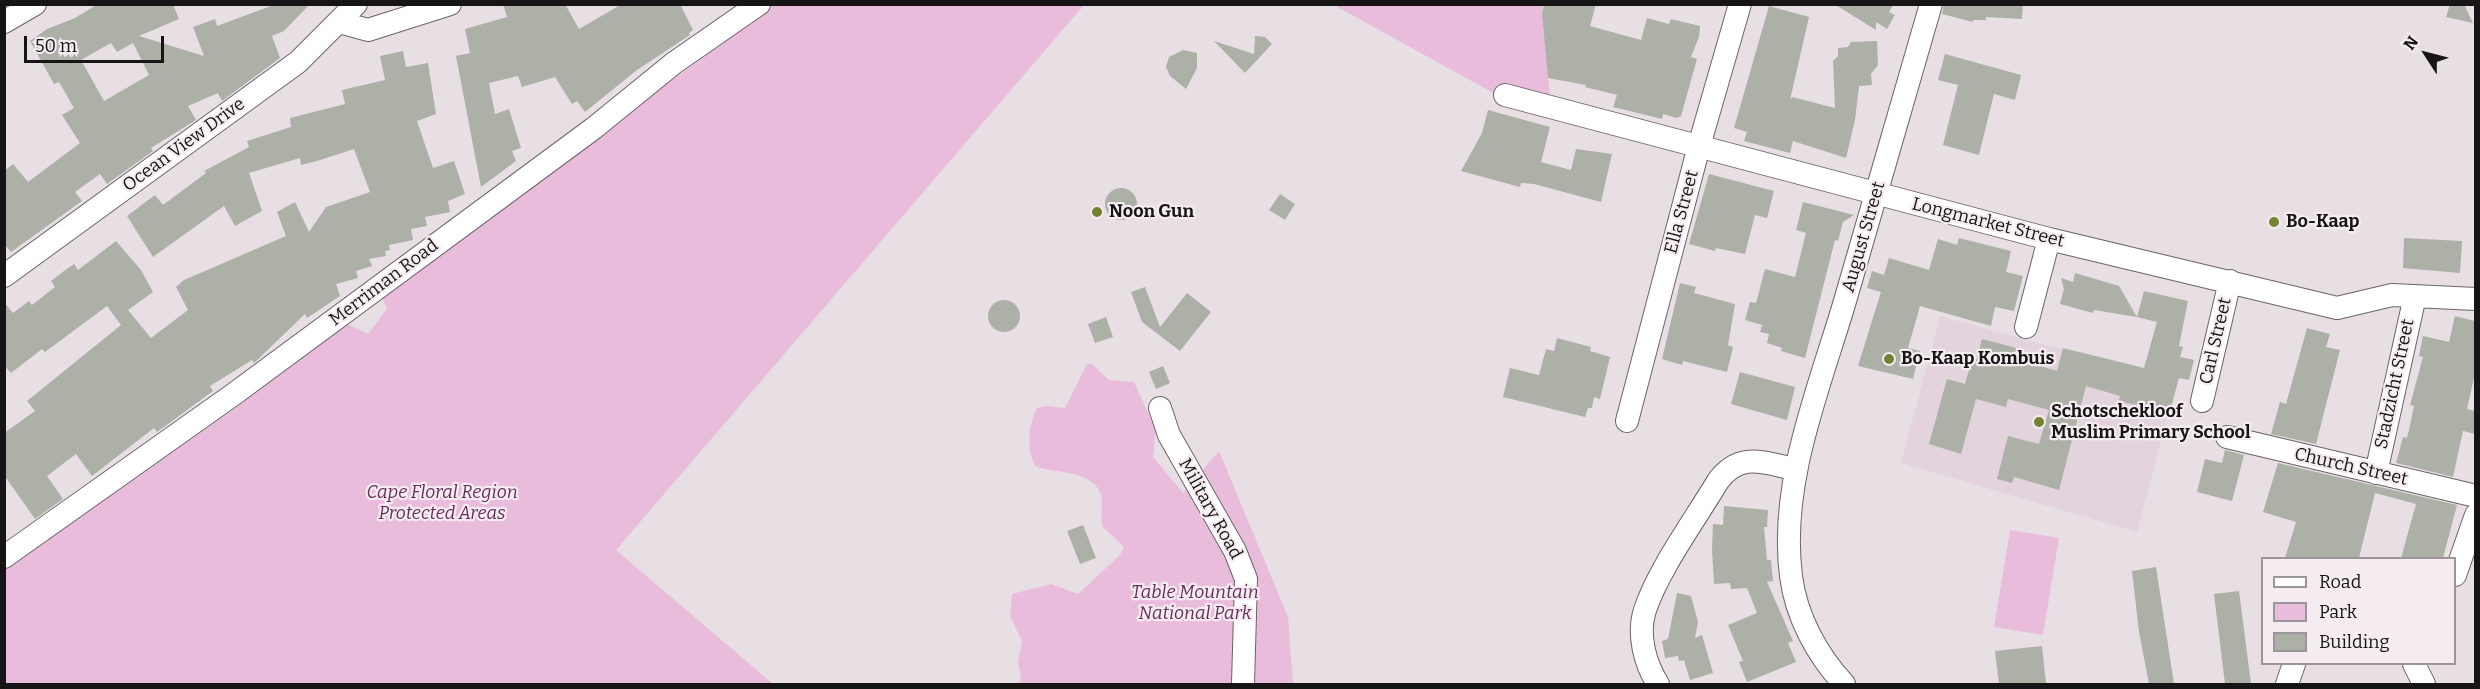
<!DOCTYPE html>
<style>
body{margin:0}
#map{position:relative;width:2480px;height:689px;overflow:hidden;background:#e7dfe4;font-family:Bitter,serif}
canvas{display:block}
.frame{position:absolute;inset:0;border:6px solid #171416;pointer-events:none}
.legend{position:absolute;left:2261px;top:557px;width:195px;height:108px;box-sizing:border-box;background:#f5ecf2;border:2px solid #9c969a;margin:0;padding:8px 10px;list-style:none;font-size:18px;color:#171416}
.legend li{display:flex;align-items:center;gap:12px;height:30px}
.legend b{width:30px;border:2px solid #9c969a}
.north{position:absolute;left:2396px;top:24px;width:60px;height:60px;-webkit-text-stroke:4px #f5ecf2;paint-order:stroke;rotate:306deg;font-size:16px;font-weight:700;line-height:24px;text-align:center;color:#171416}
.north::after{content:'';display:block;margin:auto;width:21px;height:27px;background:#171416;clip-path:polygon(50% 0,100% 100%,50% 72%,0 100%)}
.scale{position:absolute;left:24px;top:36px;width:140px;height:27px;box-sizing:border-box;border:3px solid #171416;border-top:0;padding-left:8px;font-size:18px;line-height:21px;white-space:nowrap;color:#171416;-webkit-text-stroke:4px #f5ecf2;paint-order:stroke}
</style>
<div id="map">
<canvas width="2480" height="689"></canvas>
<div class="frame"></div>
<ul class="legend">
<li><b style="height:8px;background:#fff"></b>Road</li>
<li><b style="height:16px;background:#eabcdc"></b>Park</li>
<li><b style="height:16px;background:#adb0a7"></b>Building</li>
</ul>
<div class="north">N</div>
<div class="scale">50 m</div>
</div>
<script>
const g = document.querySelector('canvas').getContext('2d');
g.lineJoin = 'round';
function fillPath(path, color) {
  g.fillStyle = color;
  g.fill(path, 'evenodd');
}
function trace(path, color, width, dash) {
  g.strokeStyle = color;
  g.lineWidth = width;
  g.lineCap = dash ? 'butt' : 'round';
  g.setLineDash(dash || []);
  g.stroke(path);
}
function write(font, color, halo, rows, align = 'center') {
  g.font = font + ' Bitter,serif';
  g.lineWidth = 4.5;
  g.setLineDash([]);
  g.textBaseline = 'middle';
  g.strokeStyle = halo;
  g.fillStyle = color;
  for (const [text, x, y, turn = 0] of rows) {
    g.save();
    g.translate(x, y);
    g.rotate((+turn || 0) * Math.PI / 180);
    g.textAlign = isNaN(turn) ? turn : align;
    if (halo) g.strokeText(text, 0, 0);
    g.fillText(text, 0, 0);
    g.restore();
  }
}
const built = new Path2D(`
 M 1940,316 L 2177,381 L 2137,532 L 1901,463 Z`);
const green = new Path2D(`
 M 761,5 L 1084,5 L 616,550 L 773,684 L 5,684 L 4,569 L 236,408 L 341,321 L 368,334 L 387,309 L 381,294 L 739,31 Z
 M 1334,5 L 1542,5 L 1551,110 L 1513,104 Z
 M 1087,364 L 1092,364 L 1109,380 L 1134,382 L 1156,430 L 1153,457 L 1183,493 L 1219,451 L 1288,617 L 1293,684 L 1019,684 L 1021,677 L 1018,662 L 1022,641 L 1010,616 L 1012,594 L 1051,584 L 1078,594 L 1120,555 L 1124,547 L 1103,527 C 1099,516 1104,505 1101,495 C 1093,469 1054,474 1035,466 C 1026,447 1028,427 1037,408 L 1048,406 L 1065,408 Z
 M 2010,530 L 2059,538 L 2043,635 L 1994,627 Z`);
const building = new Path2D(`
 M 98,4 L 173,4 L 179,19 L 139,36 L 204,56 L 193,27 L 215,19 L 217,26 L 276,4 L 310,4 L 284,31 L 272,36 L 280,58 L 222,101 L 218,93 L 188,106 L 196,120 L 151,148 L 153,151 L 107,184 L 100,174 L 75,192 L 82,201 L 11,252 L 4,244 L 4,171 L 13,164 L 28,182 L 80,143 L 62,115 L 74,108 L 59,82 L 54,84 L 30,41 L 47,29 L 75,18 ZM 111,43 L 117,52 L 133,43 L 149,75 L 104,101 L 81,60 Z
 M 503,4 L 565,4 L 579,29 L 622,4 L 680,4 L 693,30 L 689,33 L 690,35 L 637,70 L 585,112 L 577,101 L 572,104 L 555,77 L 522,87 L 518,76 L 489,83 L 495,114 L 509,109 L 521,148 L 512,151 L 516,161 L 481,187 L 456,56 L 470,53 L 465,29 L 507,17 Z
 M 1544,4 L 1596,4 L 1590,26 L 1641,40 L 1647,18 L 1669,24 L 1671,19 L 1700,26 L 1699,37 L 1691,57 L 1697,59 L 1681,116 L 1677,118 L 1663,114 L 1662,119 L 1613,107 L 1617,95 L 1585,87 L 1586,85 L 1548,78 L 1542,13 Z
 M 1834,4 L 1894,4 L 1889,12 L 1895,15 L 1887,29 L 1876,22 L 1876,30 Z
 M 1944,4 L 2023,4 L 2022,19 L 1986,17 L 1986,20 L 1973,20 L 1973,22 L 1942,14 Z
 M 2450,4 L 2464,4 L 2473,23 L 2446,17 Z
 M 1769,6 L 1809,17 L 1790,100 L 1792,97 L 1835,108 L 1833,61 L 1838,56 L 1838,48 L 1848,47 L 1851,42 L 1877,41 L 1878,65 L 1871,74 L 1872,85 L 1859,86 L 1855,120 L 1846,158 L 1793,141 L 1790,153 L 1744,141 L 1747,132 L 1734,128 Z
 M 1255,36 L 1265,37 L 1272,44 L 1245,73 L 1214,41 L 1254,54 Z
 M 1183,50 L 1197,53 L 1197,68 L 1186,89 L 1170,76 L 1166,67 L 1169,57 Z
 M 403,51 L 406,67 L 428,63 L 436,114 L 417,121 L 433,168 L 454,161 L 465,194 L 448,201 L 450,212 L 425,217 L 427,226 L 411,229 L 413,240 L 389,245 L 390,250 L 385,251 L 386,256 L 369,259 L 372,266 L 356,271 L 358,278 L 336,284 L 340,296 L 307,318 L 305,314 L 254,363 L 252,360 L 210,386 L 213,391 L 164,427 L 157,432 L 154,428 L 92,476 L 76,454 L 47,476 L 63,499 L 35,519 L 4,475 L 4,433 L 35,411 L 27,401 L 121,325 L 107,306 L 45,352 L 42,349 L 11,373 L 4,365 L 4,302 L 13,313 L 29,301 L 32,305 L 55,287 L 51,281 L 64,271 L 74,264 L 78,270 L 116,241 L 141,270 L 153,292 L 128,310 L 151,338 L 188,310 L 176,287 L 184,280 L 286,236 L 277,212 L 295,202 L 309,232 L 326,207 L 370,192 L 354,149 L 317,161 L 301,165 L 300,158 L 249,173 L 262,211 L 235,226 L 224,206 L 153,257 L 127,216 L 155,195 L 163,205 L 206,173 L 204,171 L 249,147 L 247,141 L 291,127 L 290,118 L 345,104 L 342,90 L 385,80 L 380,56 Z
 M 1945,54 L 2021,75 L 2015,100 L 1994,94 L 1979,155 L 1943,145 L 1958,85 L 1938,80 Z
 M 1488,110 L 1550,127 L 1541,162 L 1571,170 L 1576,149 L 1612,154 L 1601,202 L 1534,184 L 1521,183 L 1520,187 L 1461,171 L 1482,133 Z
 M 1709,174 L 1774,191 L 1767,218 L 1755,215 L 1745,254 L 1716,248 L 1715,251 L 1689,244 Z
 M1105 204a16 16 0 1 1 32 0a16 16 0 1 1-32 0Z
 M 1280,194 L 1295,204 L 1285,220 L 1269,210 Z
 M 1803,202 L 1854,215 L 1843,222 L 1838,241 L 1835,240 L 1805,358 L 1781,351 L 1782,348 L 1767,343 L 1769,334 L 1760,332 L 1762,325 L 1745,320 L 1750,302 L 1756,303 L 1765,269 L 1795,277 L 1806,233 L 1796,230 Z
 M 1959,238 L 2011,251 L 2006,272 L 2023,276 L 2014,311 L 1995,307 L 1991,326 L 1920,306 L 1908,348 L 1920,351 L 1913,379 L 1858,366 L 1881,292 L 1867,288 L 1872,271 L 1884,275 L 1889,258 L 1929,270 L 1938,239 L 1957,245 Z
 M 2404,238 L 2462,241 L 2460,273 L 2403,268 Z
 M 2075,273 L 2119,286 L 2137,317 L 2094,310 L 2093,313 L 2060,304 L 2064,289 L 2061,278 L 2073,282 Z
 M 1680,283 L 1696,287 L 1694,293 L 1735,304 L 1728,345 L 1733,347 L 1727,372 L 1683,361 L 1682,365 L 1662,359 Z
 M 1145,287 L 1160,327 L 1187,293 L 1211,312 L 1180,351 L 1142,322 L 1131,292 Z
 M 2144,291 L 2188,301 L 2179,346 L 2183,347 L 2180,357 L 2194,360 L 2189,380 L 2179,378 L 2169,415 L 2124,402 L 2119,400 L 2120,396 L 2086,386 L 2059,490 L 2014,477 L 2012,483 L 1997,479 L 2008,436 L 2039,444 L 2049,410 L 2008,399 L 2006,407 L 1976,399 L 1961,454 L 1929,444 L 1947,379 L 1965,384 L 1971,363 L 1975,364 L 1982,339 L 2020,349 L 2017,359 L 2057,371 L 2063,348 L 2144,368 L 2157,322 L 2137,317 Z
 M988 316a16 16 0 1 1 32 0a16 16 0 1 1-32 0Z
 M 2455,316 L 2475,321 L 2475,373 L 2467,409 L 2475,411 L 2475,434 L 2463,431 L 2453,477 L 2396,463 L 2403,437 L 2407,438 L 2411,421 L 2414,406 L 2410,405 L 2423,357 L 2419,356 L 2423,336 L 2449,342 Z
 M 1106,317 L 1113,337 L 1095,343 L 1088,324 Z
 M 2307,328 L 2330,334 L 2326,347 L 2340,350 L 2316,444 L 2271,434 L 2280,402 L 2286,404 Z
 M 1557,338 L 1591,347 L 1590,351 L 1610,357 L 1600,399 L 1594,397 L 1592,408 L 1588,408 L 1585,417 L 1503,397 L 1510,368 L 1539,375 L 1546,349 L 1554,351 Z
 M 1163,366 L 1170,383 L 1156,389 L 1149,372 Z
 M 1740,372 L 1795,387 L 1787,420 L 1731,404 Z
 M 2225,450 L 2244,455 L 2232,501 L 2197,492 L 2205,459 L 2222,463 Z
 M 2278,463 L 2457,505 L 2443,558 L 2401,558 L 2416,504 L 2375,493 L 2359,558 L 2285,558 L 2296,522 L 2263,512 Z
 M 1724,506 L 1768,510 L 1767,527 L 1764,527 L 1767,560 L 1771,560 L 1773,581 L 1767,582 L 1793,641 L 1788,643 L 1796,662 L 1747,682 L 1739,662 L 1743,661 L 1728,625 L 1757,613 L 1747,588 L 1731,589 L 1730,583 L 1714,584 L 1712,550 L 1713,524 L 1723,525 Z
 M 1083,525 L 1096,558 L 1080,564 L 1067,531 Z
 M 2156,567 L 2174,684 L 2149,684 L 2139,632 L 2132,571 Z
 M 2239,591 L 2251,684 L 2225,684 L 2214,594 Z
 M 1677,593 L 1691,596 L 1698,622 L 1695,638 L 1702,635 L 1713,673 L 1690,680 L 1684,660 L 1679,661 L 1678,656 L 1665,658 L 1662,641 L 1668,639 Z
 M 2042,646 L 2046,683 L 1999,684 L 1995,651 Z`);
const street = new Path2D(`
 M 4,22 L 35,4
 M 339,22 L 368,30 L 450,4
 M 1505,95 L 2049,239 L 2337,308 L 2392,295 L 2476,299
 M 4,276 L 298,62 L 356,4
 M 2026,327 L 2049,239
 M 2202,401 L 2230,281
 M 1160,408 L 1169,435 L 1235,551 L 1246,579 L 1243,684
 M 1627,421 L 1699,146 L 1740,4
 M 2227,437 L 2476,496
 M 2376,473 L 2415,296
 M 4,557 L 234,394 L 594,128 L 674,63 L 759,4
 M 2455,575 L 2476,515
 M 2414,664 L 2424,684
 M 1658,684 C 1645,664 1637,634 1645,610 C 1658,570 1696,518 1718,481 C 1740,451 1764,463 1795,469
 M 1844,684 C 1817,655 1796,616 1791,576 C 1779,483 1819,389 1845,301 C 1874,203 1903,104 1931,4
 M 2287,684 L 2294,664`);
const markers = [
 [1097,212,6,"#738331"],
 [2274,222,6,"#738331"],
 [1889,359,6,"#738331"],
 [2039,422,6,"#738331"]
];
const streetNames = [
 ["Ocean View Drive",184,145,-36],
 ["Ella Street",1682,212,-75],
 ["Longmarket Street",1988,223,14],
 ["August Street",1864,237,-74],
 ["Merriman Road",384,283,-37],
 ["Carl Street",2216,341,-77],
 ["Stadzicht Street",2395,384,-78],
 ["Church Street",2351,467,13],
 ["Military Road",1210,509,61]
];
const poiNames = [
 ["Noon Gun",1109,212],
 ["Bo-Kaap",2286,222],
 ["Bo-Kaap Kombuis",1901,359],
 ["Schotschekloof",2051,412],
 ["Muslim Primary School",2051,433]
];
const parkNames = [
 ["Cape Floral Region",442,493],
 ["Protected Areas",442,514],
 ["Table Mountain",1195,593],
 ["National Park",1195,614]
];
fillPath(built, '#e2d3dd');
fillPath(green, '#eabcdc');
fillPath(building, '#adb0a7');
trace(street, '#6b6369', 24);
trace(street, '#fff', 22);
for (const [x, y, r, color] of markers) {
  const dot = new Path2D();
  dot.arc(x, y, r, 0, 2 * Math.PI);
  g.fillStyle = color;
  g.fill(dot);
  trace(dot, '#f5ecf2', 2);
}
write('18px', '#171416', '#f5ecf2', streetNames);
write('bold 18px', '#171416', '#f5ecf2', poiNames, 'left');
write('italic 18px', '#672d59', '#f5ecf2', parkNames);
</script>
